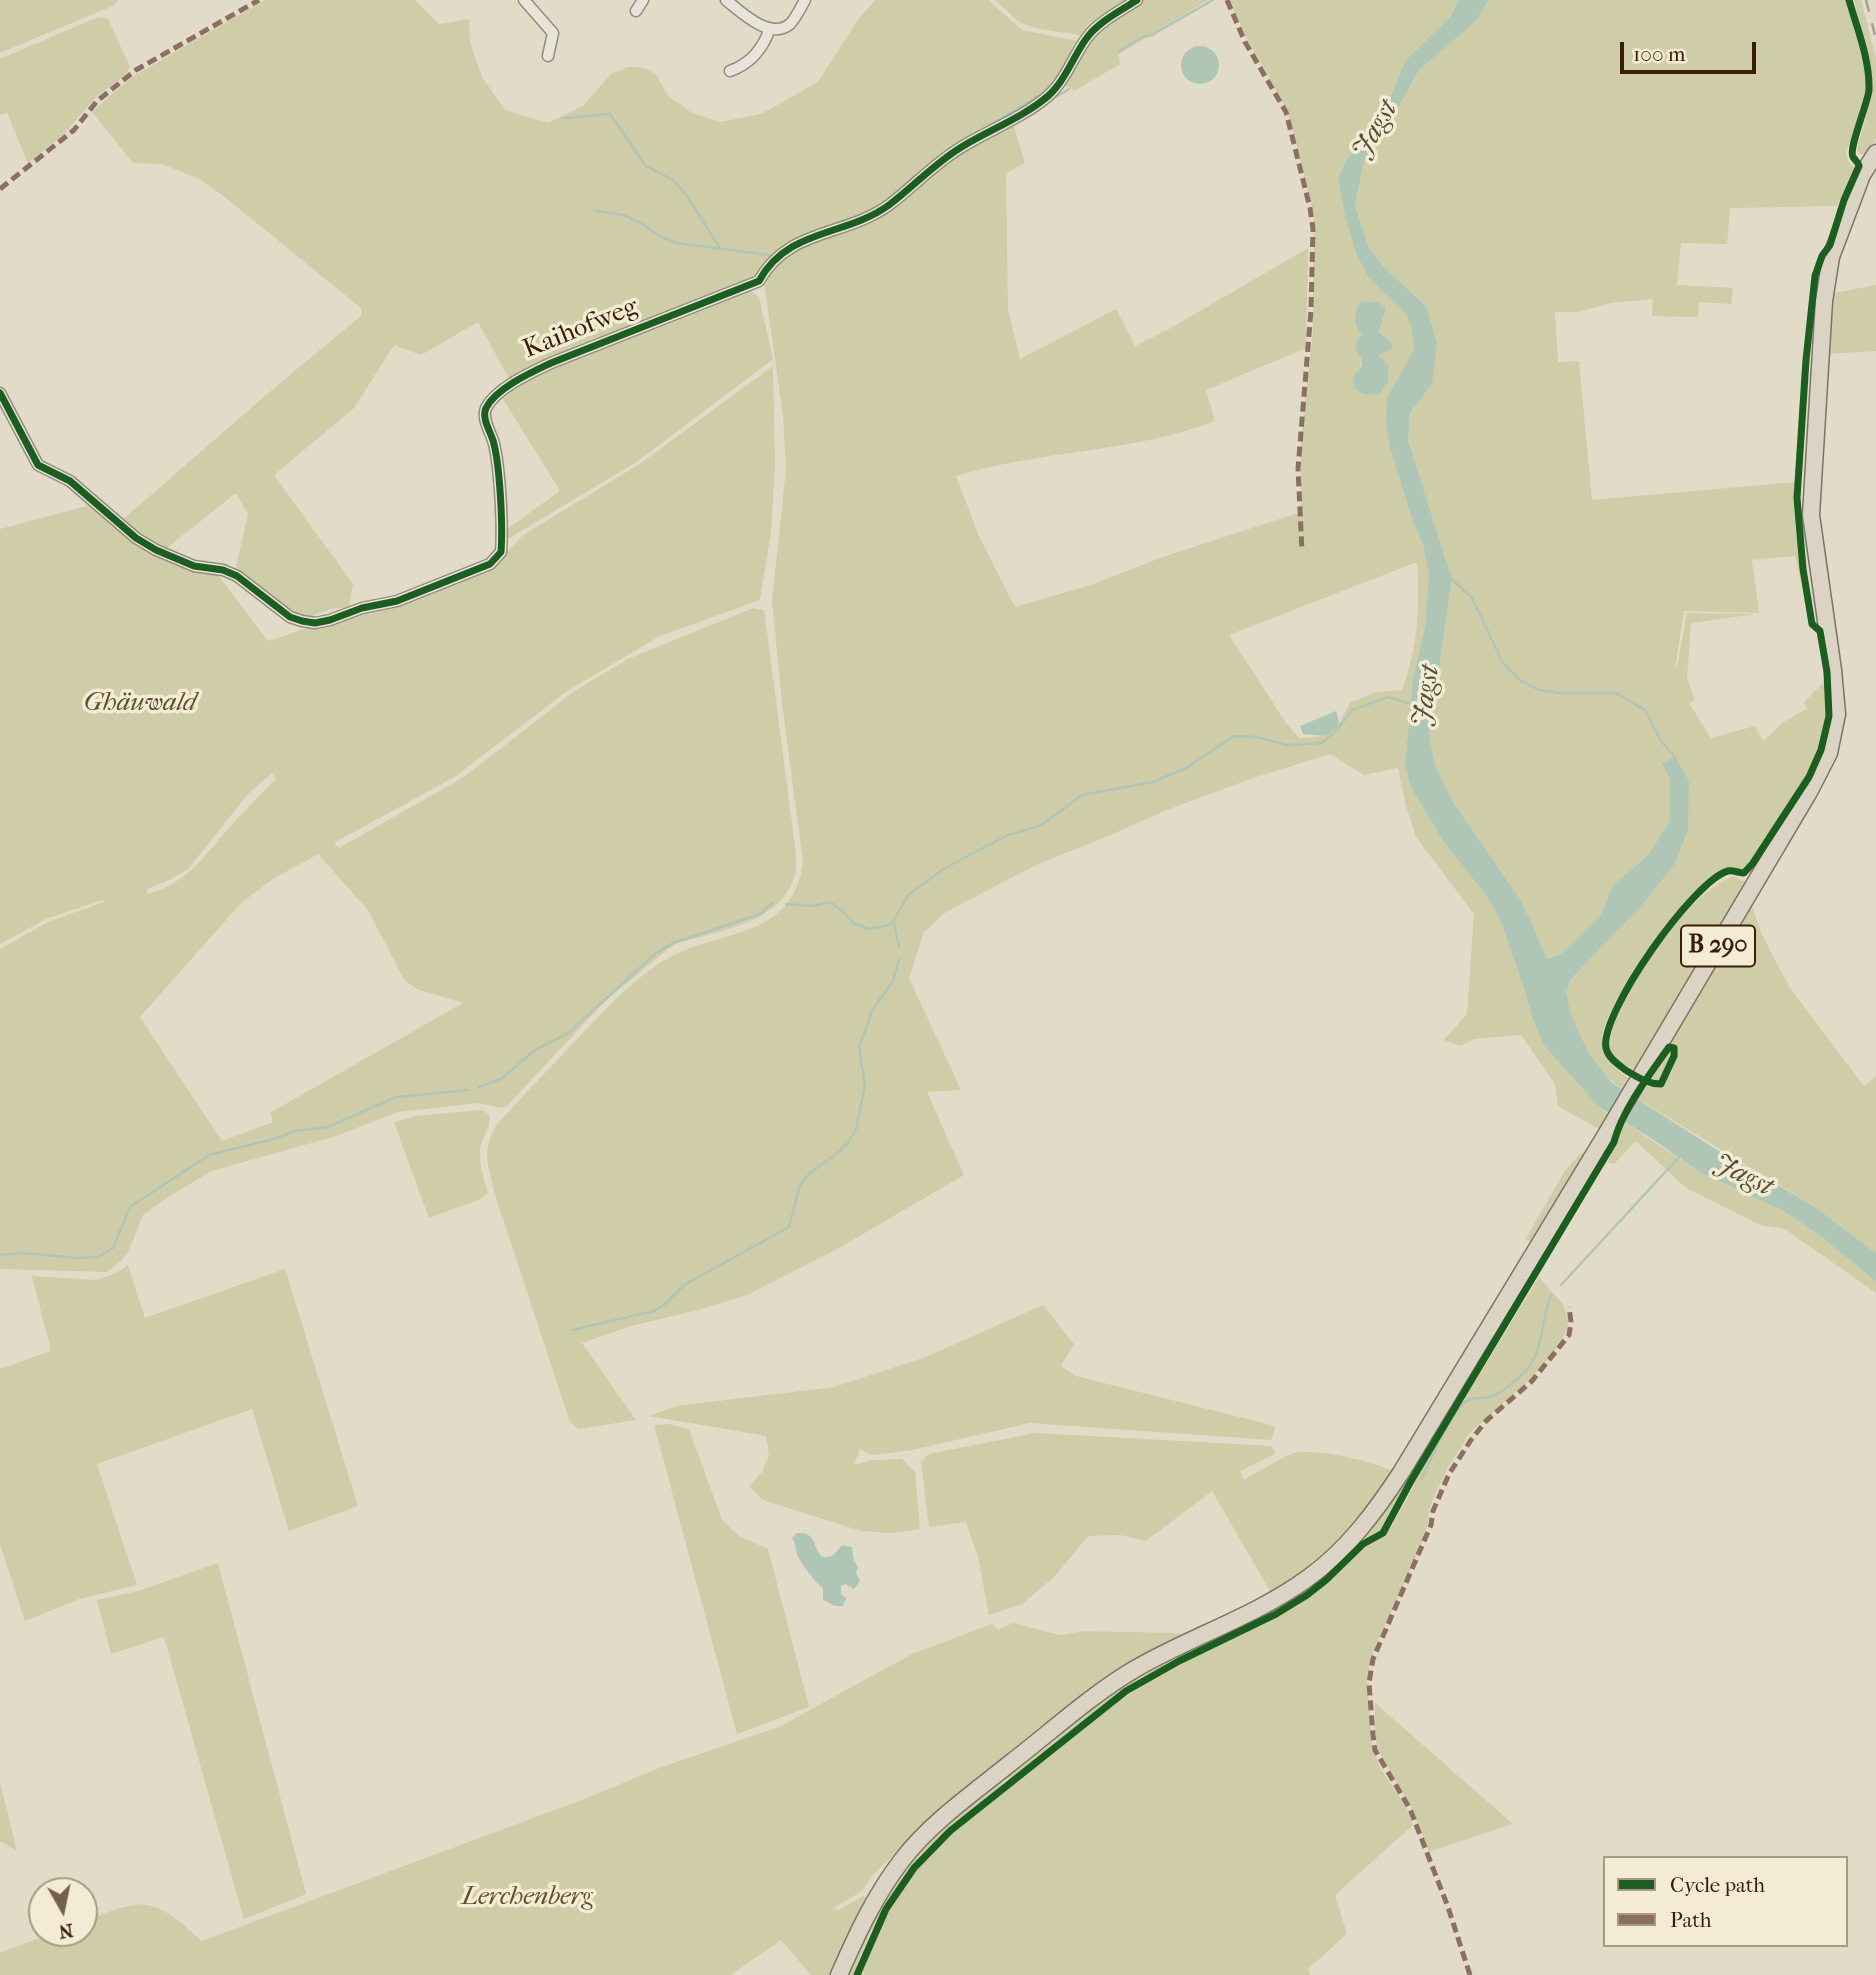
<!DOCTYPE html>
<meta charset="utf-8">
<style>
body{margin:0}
#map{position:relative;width:1876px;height:1975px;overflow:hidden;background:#e2dbc7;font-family:"IM FELL French Canon",serif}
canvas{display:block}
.legend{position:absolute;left:1603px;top:1856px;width:245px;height:91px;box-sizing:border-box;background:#f3ebd3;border:2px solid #a89981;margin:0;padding:9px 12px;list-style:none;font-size:21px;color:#381e05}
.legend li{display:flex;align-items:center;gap:14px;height:35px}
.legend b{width:35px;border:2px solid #a89981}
.north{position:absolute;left:28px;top:1877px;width:70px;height:70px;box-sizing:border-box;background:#f3ebd3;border:2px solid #a89981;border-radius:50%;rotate:171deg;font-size:19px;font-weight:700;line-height:28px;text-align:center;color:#381e05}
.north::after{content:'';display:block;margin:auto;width:24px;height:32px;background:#746049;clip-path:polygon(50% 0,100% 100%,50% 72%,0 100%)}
.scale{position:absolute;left:1620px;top:42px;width:136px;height:32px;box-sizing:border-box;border:4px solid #381e05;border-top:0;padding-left:9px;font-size:21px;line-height:24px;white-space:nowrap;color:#381e05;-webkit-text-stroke:5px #f3ebd3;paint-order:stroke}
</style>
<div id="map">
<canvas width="1876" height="1975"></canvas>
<ul class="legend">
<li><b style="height:9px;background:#1b5e20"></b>Cycle path</li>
<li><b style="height:9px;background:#8d6e63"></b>Path</li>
</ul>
<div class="north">N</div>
<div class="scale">100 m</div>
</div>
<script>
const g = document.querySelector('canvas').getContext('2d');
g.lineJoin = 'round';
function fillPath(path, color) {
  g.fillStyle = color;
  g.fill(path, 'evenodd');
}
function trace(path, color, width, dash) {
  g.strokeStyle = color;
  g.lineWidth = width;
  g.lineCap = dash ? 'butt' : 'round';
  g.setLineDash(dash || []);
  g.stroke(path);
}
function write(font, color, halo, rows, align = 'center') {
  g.font = font + ' "IM FELL French Canon",serif';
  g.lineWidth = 7;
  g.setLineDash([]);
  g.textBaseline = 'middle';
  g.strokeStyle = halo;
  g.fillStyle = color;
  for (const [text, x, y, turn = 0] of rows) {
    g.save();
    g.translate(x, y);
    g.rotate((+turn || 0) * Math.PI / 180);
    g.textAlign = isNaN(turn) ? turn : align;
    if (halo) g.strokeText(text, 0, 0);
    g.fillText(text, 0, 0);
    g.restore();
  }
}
const green = new Path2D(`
 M 0,0 L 118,0 L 115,5 L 0,53 Z
 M 265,0 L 415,0 L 439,24 L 469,19 L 470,42 L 482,77 L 505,110 L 548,123 L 583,106 L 611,74 L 628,67 L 644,68 L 656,74 L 668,96 L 692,113 L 721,122 L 761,114 L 818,82 L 857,21 L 875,0 L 988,0 L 1022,30 L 1082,42 L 1046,96 L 958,147 L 882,207 L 838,227 L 764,267 L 752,280 L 511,382 L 478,322 L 421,355 L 394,345 L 354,408 L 274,475 L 353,584 L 349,607 L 330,609 L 307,618 L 298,617 L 235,571 L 248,514 L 236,493 L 164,550 L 121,521 L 280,383 L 361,316 L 361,308 L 221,194 L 197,178 L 162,164 L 133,163 L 92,112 L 132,77 Z
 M 995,0 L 1133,0 L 1087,36 L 1034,28 L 1019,22 Z
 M 1142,0 L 1208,0 L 1119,54 L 1120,64 L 1074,91 L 1066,85 L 1086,44 L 1106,24 Z
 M 1229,0 L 1459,0 L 1450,17 L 1405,61 L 1392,93 L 1347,159 L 1338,178 L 1388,295 L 1405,313 L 1411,325 L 1414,349 L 1386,422 L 1390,448 L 1412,519 L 1423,545 L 1429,575 L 1425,626 L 1413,678 L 1405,764 L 1410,786 L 1443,841 L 1488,898 L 1499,917 L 1525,991 L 1532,1017 L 1599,1107 L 1610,1115 L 1602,1131 L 1558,1106 L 1555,1084 L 1521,1035 L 1474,1039 L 1460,1046 L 1444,1040 L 1467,1014 L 1474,914 L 1416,837 L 1406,806 L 1398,768 L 1364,775 L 1330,754 L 1253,778 L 1167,810 L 1106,837 L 1038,864 L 946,912 L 924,932 L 909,978 L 961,1090 L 927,1092 L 964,1175 L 837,1249 L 747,1295 L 698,1310 L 631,1326 L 582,1343 L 636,1420 L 579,1429 L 570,1422 L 494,1192 C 488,1162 481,1152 497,1124 C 525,1094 553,1064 581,1035 C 607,1008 633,979 665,960 C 717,928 793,942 803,862 L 782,703 L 772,601 L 786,470 L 783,415 L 764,282 L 781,258 L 805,243 L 851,229 L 950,159 L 1013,123 L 1025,163 L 1006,173 L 1008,310 L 1020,359 L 1116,309 L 1135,346 L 1169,329 L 1308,248 L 1306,348 L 1206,390 L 1215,421 C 1132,453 1040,450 956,476 L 979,536 L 1015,607 L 1091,585 L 1160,558 L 1301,512 L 1301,442 L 1313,330 L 1314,215 L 1288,111 L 1248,41 ZM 1360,301 L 1378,302 L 1386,308 L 1379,332 L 1393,344 L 1392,349 L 1379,355 L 1389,366 L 1388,382 L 1379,395 L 1363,394 L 1355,389 L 1362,359 L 1356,351 L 1363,334 ZM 1417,562 C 1420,606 1418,648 1402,690 L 1376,692 L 1350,703 C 1333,734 1337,736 1299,738 L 1286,723 L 1229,635 Z
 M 1489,0 L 1846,0 C 1854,32 1871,69 1865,102 C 1861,120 1851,136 1846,154 L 1849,162 L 1856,169 L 1836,206 L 1730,208 L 1727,244 L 1681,243 L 1677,285 L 1733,288 L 1731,304 L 1699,302 L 1698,317 L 1652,316 L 1653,299 L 1611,303 L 1578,312 L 1555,312 L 1558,362 L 1579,361 L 1592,500 L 1796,482 C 1794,524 1800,566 1807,607 L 1795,556 L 1752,560 L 1759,613 L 1684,611 L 1675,669 L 1677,667 L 1687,613 L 1756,614 L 1691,623 L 1687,678 L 1695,700 L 1689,703 L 1711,738 L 1755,726 L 1763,741 L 1785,721 L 1807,709 L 1804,702 L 1824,682 C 1848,733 1779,820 1752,862 L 1745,869 C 1736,870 1727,868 1719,873 C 1688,893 1602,1004 1602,1040 C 1603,1059 1614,1067 1628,1078 L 1622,1089 C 1598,1074 1567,1024 1566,995 C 1566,989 1569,984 1571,979 L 1643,904 L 1675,864 L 1670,779 L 1671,821 L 1649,854 L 1613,885 L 1601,914 L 1561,954 L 1546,959 L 1522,902 L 1453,802 L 1435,765 L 1429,736 L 1452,579 L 1408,440 L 1410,413 L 1432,384 L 1426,306 L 1384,267 L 1369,248 L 1355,205 L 1364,161 L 1398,108 L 1419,70 L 1476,21 Z
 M 1854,0 L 1861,0 L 1876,58 L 1876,139 L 1864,155 L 1860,154 L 1857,149 L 1872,96 L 1872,74 Z
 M 98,17 L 108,19 L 130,67 L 125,76 L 96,97 L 66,132 L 28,163 L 7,113 L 0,115 L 0,59 Z
 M 1876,285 L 1876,351 L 1827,354 L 1834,293 Z
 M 750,290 L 759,297 L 773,359 L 638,461 L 506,540 L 504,531 L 560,491 L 503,399 L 525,379 Z
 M 773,366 L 775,463 L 771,532 L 760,600 L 660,636 L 567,691 L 456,776 L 334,843 L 339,848 L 464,777 L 576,690 L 628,659 L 753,608 L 764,610 L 795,846 C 796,855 797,865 795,874 C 783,923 718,931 678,943 L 668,949 L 604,1002 L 507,1106 L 501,1108 L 478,1103 L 398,1112 L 336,1136 L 212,1171 L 168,1197 L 143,1215 L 128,1252 L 122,1260 L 107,1272 L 0,1269 L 0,949 L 50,921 L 104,902 L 103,900 L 46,919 L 0,944 L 0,529 L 94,504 L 148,549 L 174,565 L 215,571 L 268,641 L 468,576 L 500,560 L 522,536 L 641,463 ZM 272,773 L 276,779 C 258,797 240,815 223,835 C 201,861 183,885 147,894 L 147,889 L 169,880 L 188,869 L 248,794 ZM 318,854 L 368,910 L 404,980 L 417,989 L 463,1003 L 270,1113 L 273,1122 L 222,1141 L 140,1017 L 241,903 L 273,879 Z
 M 1733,876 L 1749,884 L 1635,1070 L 1616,1060 L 1607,1049 L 1607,1034 C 1636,980 1675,903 1733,876 Z
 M 1750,901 L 1762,935 L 1790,988 L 1864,1086 L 1876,1076 L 1876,1253 L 1815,1207 L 1638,1099 L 1646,1087 L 1651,1086 L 1646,1081 Z
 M 481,1110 L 489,1114 C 492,1126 483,1136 480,1147 C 478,1162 484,1179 488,1193 L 478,1200 L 429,1218 L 394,1122 L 416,1116 Z
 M 1624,1122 L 1701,1173 L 1782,1210 L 1821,1236 L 1876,1282 L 1876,1293 L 1785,1229 L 1760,1225 L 1686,1188 L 1636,1141 L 1614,1164 L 1608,1162 Z
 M 1582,1152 L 1584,1153 L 1533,1241 L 1525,1240 L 1564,1172 Z
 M 1591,1165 L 1598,1168 L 1538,1266 L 1537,1255 Z
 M 128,1265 L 145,1318 L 285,1269 L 358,1506 L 289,1531 L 252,1409 L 97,1464 L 137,1585 L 79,1599 L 25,1621 L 0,1544 L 0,1369 L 51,1351 L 32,1276 L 96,1280 L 114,1274 Z
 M 1531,1274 L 1534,1276 L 1412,1474 L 1381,1531 L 1363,1541 L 1326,1577 L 1296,1599 L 1125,1688 L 1009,1780 L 1007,1779 L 1006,1773 L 1111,1690 L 1360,1539 L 1385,1511 L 1523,1279 Z
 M 1539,1277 L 1563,1304 L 1568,1320 L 1567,1330 L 1556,1349 L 1531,1378 L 1470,1433 L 1447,1469 L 1429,1509 L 1428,1523 L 1419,1551 L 1375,1646 L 1369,1668 L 1367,1681 L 1372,1748 L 1381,1769 L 1406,1807 L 1413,1825 L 1335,1895 L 1347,1934 L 1308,1969 L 1310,1975 L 859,1975 L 890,1907 L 912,1875 L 951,1834 L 1106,1710 L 1154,1677 L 1295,1607 L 1369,1544 L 1383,1536 L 1392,1526 L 1413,1488 L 1415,1480 Z
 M 1043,1305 L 1074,1344 L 1061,1366 L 1076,1376 L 1275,1426 L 1272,1440 L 1030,1423 L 912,1450 L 872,1455 L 860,1449 L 854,1465 L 873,1460 L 902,1459 L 915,1472 L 920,1529 L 891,1533 L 861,1531 L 763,1500 L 749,1486 L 762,1472 L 769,1455 L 766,1436 L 649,1416 L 677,1406 L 834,1387 L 926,1357 Z
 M 668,1424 L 689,1429 L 722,1520 L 739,1536 L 768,1549 L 809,1707 L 737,1734 L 654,1425 Z
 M 1035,1433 L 1272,1446 L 1275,1454 L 1240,1471 L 1244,1480 C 1259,1472 1275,1461 1291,1454 C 1310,1447 1373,1461 1392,1471 C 1390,1484 1382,1493 1373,1503 C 1344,1540 1311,1569 1271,1593 L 1212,1491 L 1146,1541 L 1120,1535 L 1088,1536 L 1054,1577 L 1022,1604 L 989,1615 L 978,1557 L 966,1522 L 929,1527 L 921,1462 L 929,1454 Z
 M 218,1563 L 306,1894 L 244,1919 L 164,1637 L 111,1654 L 97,1600 L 138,1591 Z
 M 1013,1623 L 1060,1635 L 1084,1631 L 1176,1633 L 1185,1636 L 888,1860 L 871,1877 L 862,1891 L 832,1909 L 839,1910 L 863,1896 L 866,1897 L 867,1902 L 832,1975 L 811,1975 L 781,1940 L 731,1975 L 0,1975 L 0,1953 L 52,1933 L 84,1933 L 84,1921 C 146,1897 152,1896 202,1941 L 587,1798 L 659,1768 L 779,1727 L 912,1654 L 992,1624 L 998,1630 Z
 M 1375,1703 L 1513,1824 L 1429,1852 L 1411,1807 L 1378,1749 L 1375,1735 Z
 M 1000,1781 L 1003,1783 L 998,1789 L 938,1838 L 886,1905 L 880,1900 L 914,1855 L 954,1816 Z
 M 0,1783 L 17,1851 L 0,1841 Z
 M 875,1909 L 883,1910 L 870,1934 L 853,1975 L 844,1975 Z`);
const water = new Path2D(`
 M 1459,0 L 1489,0 L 1476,21 L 1419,70 L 1398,108 L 1364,161 L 1355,205 L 1369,248 L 1384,267 L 1426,306 L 1437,343 L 1432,384 L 1410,413 L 1408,440 L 1452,579 L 1429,735 L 1435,765 L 1453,802 L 1522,902 L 1547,959 L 1561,954 L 1601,914 L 1613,885 L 1649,854 L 1670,821 L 1670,779 L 1662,763 L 1675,757 L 1689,781 L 1688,829 L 1675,864 L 1643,904 L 1571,979 L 1566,993 L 1571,1015 L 1588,1052 L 1612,1083 L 1714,1148 L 1815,1207 L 1876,1253 L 1876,1282 L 1821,1236 L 1782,1210 L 1701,1173 L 1651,1138 L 1599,1107 L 1544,1045 L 1532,1017 L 1525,991 L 1499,917 L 1488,898 L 1443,841 L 1410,786 L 1405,764 L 1413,678 L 1425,626 L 1429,575 L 1423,545 L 1412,519 L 1390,448 L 1386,422 L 1387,399 L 1414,349 L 1411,325 L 1405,313 L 1369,278 L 1356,253 L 1345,215 L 1338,178 L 1347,159 L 1392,93 L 1405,61 L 1450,17 Z
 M1181 65a19 19 0 1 1 38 0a19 19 0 1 1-38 0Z
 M 1360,301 L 1378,302 L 1386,308 L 1379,332 L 1393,344 L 1392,349 L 1379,355 L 1389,366 L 1388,382 L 1379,395 L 1363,394 L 1355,389 L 1353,377 L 1362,366 L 1362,359 L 1356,351 L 1357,340 L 1362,334 C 1352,324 1355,312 1360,301 Z
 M 1336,711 L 1339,722 L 1336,729 L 1326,736 L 1303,734 L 1300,726 Z
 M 797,1533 C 817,1532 812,1546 822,1557 C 834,1558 835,1553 842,1545 L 852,1547 L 854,1561 L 858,1567 L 856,1573 L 860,1581 L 854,1589 L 845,1584 L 841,1586 L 841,1594 L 846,1598 L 843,1606 L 835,1606 L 823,1600 L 823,1588 C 817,1585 800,1562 797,1554 C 795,1548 796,1543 792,1538 Z`);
const stream = new Path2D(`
 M 1119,51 L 1143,37 L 1152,35 L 1213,0
 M 1048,102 L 1069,89
 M 565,118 L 610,114 L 645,165 L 674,181 L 687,196 L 721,250
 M 968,138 L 1044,93
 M 949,149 L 963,141
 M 946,163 L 1001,131
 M 596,211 L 623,215 L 639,222 L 659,236 L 677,243 L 769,255
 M 832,235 L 854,229 L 887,212
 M 1452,579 L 1472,598 L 1503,663 L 1520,680 L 1539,690 L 1561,693 L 1616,693 L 1645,710 L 1661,741 L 1675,757
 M 786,904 L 812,906 L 830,902 L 845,913 L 853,923 L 869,929 L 889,925 L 893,922 L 908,895 L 945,868 L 1008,835 L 1042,825 L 1082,795 L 1153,782 L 1188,767 L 1234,736 L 1257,737 L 1287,745 L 1322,743 L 1337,730 L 1352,710 L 1388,697 L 1414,705
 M 894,923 L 899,947
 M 479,1087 L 501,1079 L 535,1050 L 567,1034 L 655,954 L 673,943 L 760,914 L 772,903
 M 0,1255 L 23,1253 L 77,1258 L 98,1257 L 113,1248 L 130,1207 L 209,1155 L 274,1139 L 295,1131 L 328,1127 L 396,1097 L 469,1090
 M 1561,1285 L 1680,1156
 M 572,1330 L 654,1311 L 665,1304 L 684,1285 L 789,1227 L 800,1185 L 811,1172 L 836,1154 L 848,1143 L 856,1129 L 865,1086 L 859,1047 L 873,1009 L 893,981 L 899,959
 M 1421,1479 C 1432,1458 1448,1418 1464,1403 C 1472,1396 1481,1399 1490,1397 C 1501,1394 1521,1377 1529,1367 C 1543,1348 1542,1317 1551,1295`);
const street = new Path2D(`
 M 524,0 L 553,33 L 548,56
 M 726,0 C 740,11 770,41 790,24 C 796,18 801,7 805,0
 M 636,11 L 643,0
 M 730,71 C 750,64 763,49 770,28
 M 0,393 L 38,465 L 70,481 L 136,538 L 156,550 L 194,566 L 223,570 L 237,576 L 290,617 L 302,621 L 315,623 L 330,620 L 362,608 L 397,601 L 490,564 L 501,552 C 503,526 500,469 494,444 C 492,434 481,419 486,408 C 496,388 532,372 551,363 L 759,281 C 788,228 845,237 889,205 C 913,187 934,164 960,148 C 987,131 1024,117 1048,96 C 1065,81 1073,57 1086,39 C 1098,22 1120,11 1137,0`);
const primary = new Path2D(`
 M 839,1975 C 857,1934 875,1895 902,1860 C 932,1821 976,1791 1013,1761 C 1053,1730 1091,1695 1135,1669 C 1192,1636 1256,1616 1308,1578 C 1347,1550 1376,1511 1402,1471 L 1607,1133 L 1809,792 L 1829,753 L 1837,714 L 1833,670 L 1811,515 L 1824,301 L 1831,257 L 1862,175 L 1876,153`);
const rail = new Path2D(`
 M 1866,0 L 1876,39`);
const quiet = new Path2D(`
 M 1227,0 L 1245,42 L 1286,112 L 1310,208 L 1313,229 L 1311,310 L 1298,469 L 1302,551
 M 0,189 L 74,130 L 97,101 L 136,70 L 259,0
 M 1470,1975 L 1448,1907 L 1410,1809 L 1375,1750 L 1373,1735 L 1369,1683 L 1373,1659 L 1431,1525 L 1433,1511 L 1449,1474 L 1471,1440 L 1486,1421 L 1532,1381 L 1569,1335 L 1571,1322 L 1569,1307`);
const cycleway = new Path2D(`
 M 0,393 L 38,465 L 70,481 L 136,538 L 156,550 L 194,566 L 223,570 L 237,576 L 290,617 L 302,621 L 315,623 L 330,620 L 362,608 L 397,601 L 490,564 L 501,552 C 503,526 500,469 494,444 C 492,434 481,419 486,408 C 496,388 532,372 551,363 L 759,281 C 788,228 845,237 889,205 C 913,187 934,164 960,148 C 987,131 1024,117 1048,96 C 1065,81 1073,57 1086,39 C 1098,22 1120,11 1137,0
 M 857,1975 L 886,1909 L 914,1868 L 950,1831 L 1126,1691 L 1179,1661 L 1276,1614 L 1307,1595 L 1326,1580 L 1363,1544 L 1383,1533 L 1411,1481 L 1614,1142 C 1622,1110 1650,1074 1669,1047 L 1674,1048 L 1674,1056 L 1661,1084 C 1648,1084 1639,1078 1627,1071 C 1619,1065 1608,1058 1606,1048 C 1599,1014 1694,880 1728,871 C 1732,870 1740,873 1744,873 L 1753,863 L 1809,777 L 1821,750 L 1829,716 L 1827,672 L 1820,631 L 1812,624 L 1803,569 L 1797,498 L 1806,360 L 1815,276 L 1822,256 L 1830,245 L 1844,200 L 1859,166 C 1858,162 1855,160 1853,157 C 1848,149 1868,103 1869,90 C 1870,60 1857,28 1849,0`);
const shields = [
 [1718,946,74]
];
const shieldNames = [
 ["B 290",1718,946]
];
const streetNames = [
 ["Kaihofweg",581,329,-22]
];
const parkNames = [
 ["Ghäuwald",140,704],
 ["Lerchenberg",527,1898]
];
const waterNames = [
 ["Jagst",1376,130,-60],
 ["Jagst",1427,696,-82],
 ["Jagst",1743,1176,26]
];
fillPath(green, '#cecda7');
fillPath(water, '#afc6b6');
trace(stream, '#afc6b6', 2.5);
trace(street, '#948d7e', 13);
trace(primary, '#7b7366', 19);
trace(street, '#e8e4da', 10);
trace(primary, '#dbd4c5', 16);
trace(rail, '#a6a097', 2.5, [12, 12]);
trace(quiet, '#8d6e63', 5, [10, 5]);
trace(cycleway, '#1b5e20', 7);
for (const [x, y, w] of shields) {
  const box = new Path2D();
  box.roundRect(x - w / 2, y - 20.5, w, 41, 5);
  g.fillStyle = '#f3ebd3';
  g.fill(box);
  trace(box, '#381e05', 2);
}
write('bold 24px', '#381e05', null, shieldNames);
write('26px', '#381e05', '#f3ebd3', streetNames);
write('italic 26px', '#604f2e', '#f3ebd3', parkNames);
write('italic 28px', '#554e38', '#f3ebd3', waterNames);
</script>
